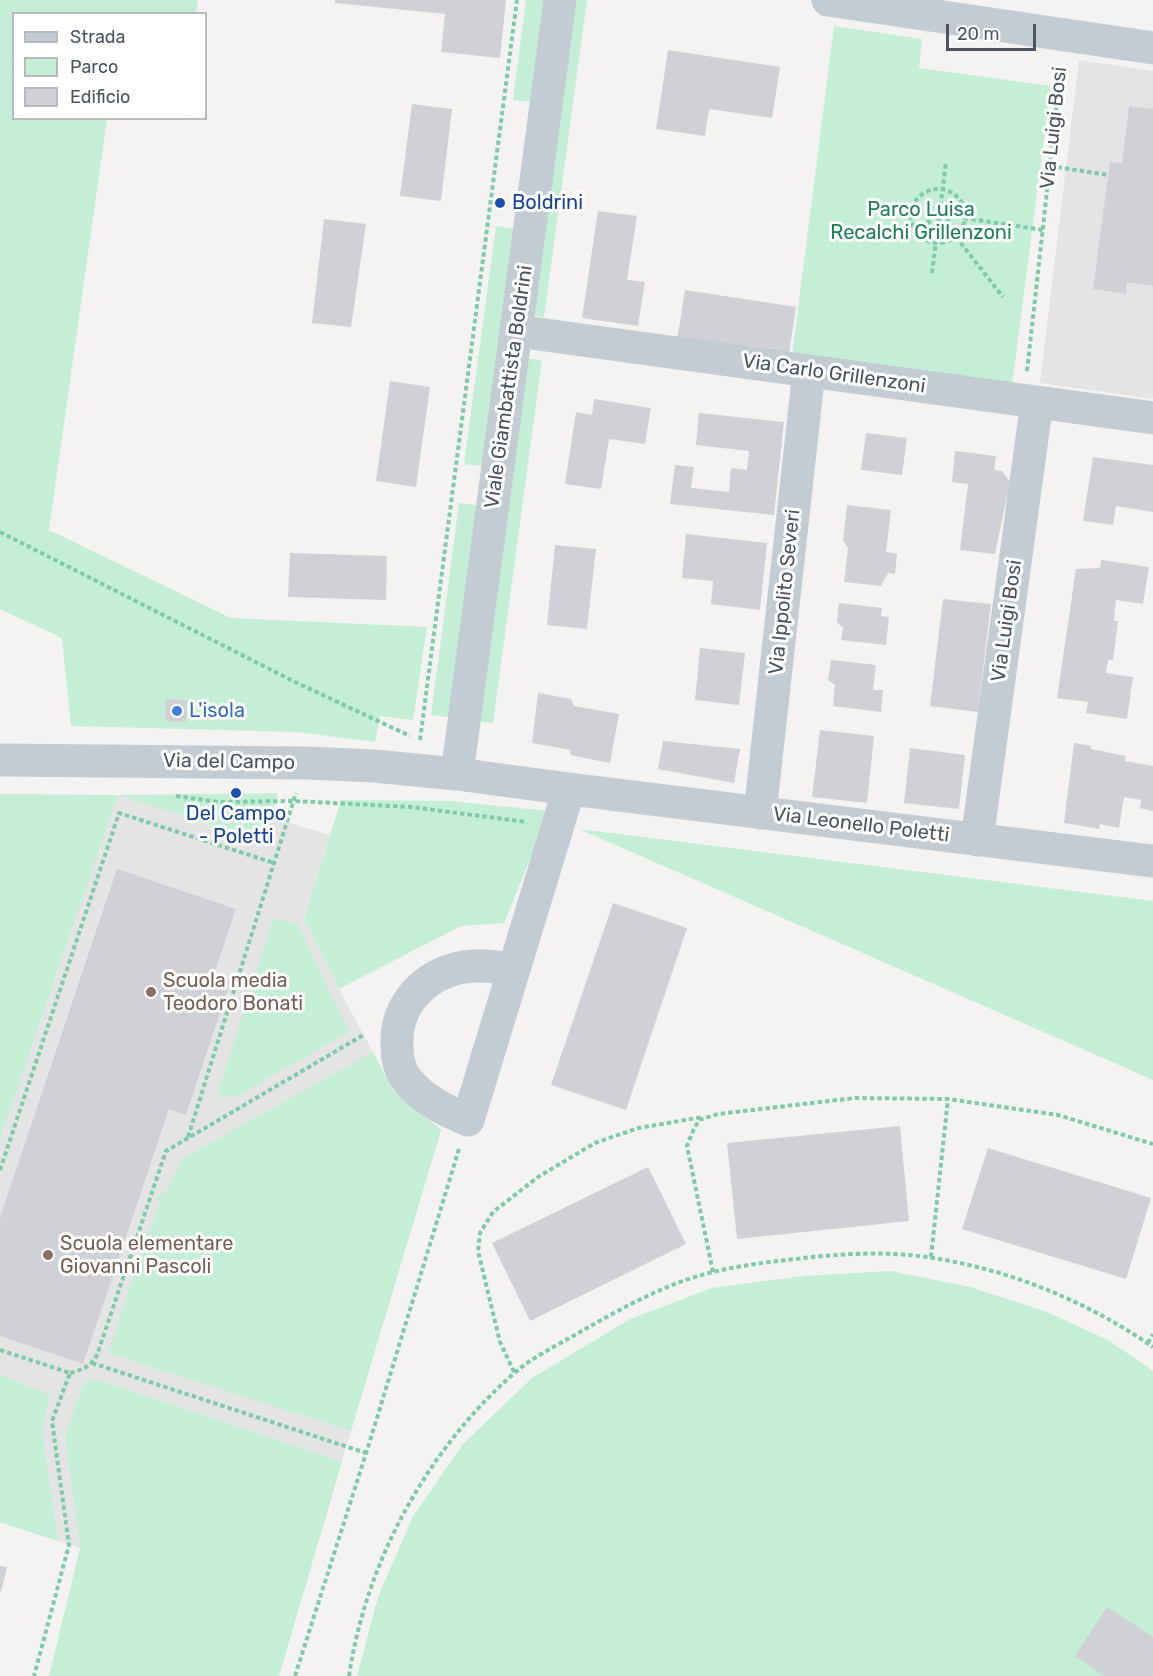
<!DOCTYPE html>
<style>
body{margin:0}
#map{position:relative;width:1153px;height:1676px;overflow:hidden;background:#f4f3f2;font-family:Rubik,sans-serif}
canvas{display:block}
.legend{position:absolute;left:12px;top:12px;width:195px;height:108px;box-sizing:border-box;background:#fff;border:2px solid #b7bbbf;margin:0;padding:8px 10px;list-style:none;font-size:18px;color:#4b545f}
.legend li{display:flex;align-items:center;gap:12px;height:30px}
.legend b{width:30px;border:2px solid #b7bbbf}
.scale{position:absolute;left:946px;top:24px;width:90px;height:27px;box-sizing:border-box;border:3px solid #4b545f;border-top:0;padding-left:8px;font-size:18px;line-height:21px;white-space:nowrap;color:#4b545f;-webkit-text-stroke:4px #fff;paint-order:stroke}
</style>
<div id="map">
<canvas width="1153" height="1676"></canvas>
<ul class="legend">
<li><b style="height:8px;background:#c4ccd3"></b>Strada</li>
<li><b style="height:16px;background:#c5eed7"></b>Parco</li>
<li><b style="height:16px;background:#d0d1d6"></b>Edificio</li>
</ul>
<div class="scale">20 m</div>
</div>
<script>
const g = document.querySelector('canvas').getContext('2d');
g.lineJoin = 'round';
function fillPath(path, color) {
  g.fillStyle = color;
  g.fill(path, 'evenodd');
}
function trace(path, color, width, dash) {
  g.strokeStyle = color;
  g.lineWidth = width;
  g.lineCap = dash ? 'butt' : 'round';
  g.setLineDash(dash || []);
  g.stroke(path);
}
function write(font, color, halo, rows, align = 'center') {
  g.font = font + ' Rubik,sans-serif';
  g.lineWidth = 6;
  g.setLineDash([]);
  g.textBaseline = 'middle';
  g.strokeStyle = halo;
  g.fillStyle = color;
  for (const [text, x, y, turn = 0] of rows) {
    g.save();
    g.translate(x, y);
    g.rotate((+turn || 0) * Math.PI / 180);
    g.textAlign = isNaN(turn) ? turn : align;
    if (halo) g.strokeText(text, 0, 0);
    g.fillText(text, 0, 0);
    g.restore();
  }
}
const education = new Path2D(`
 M 1079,60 L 1153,71 L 1153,399 L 1040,383 Z
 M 118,795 L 264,843 L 272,818 L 330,835 L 304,919 L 339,989 L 393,1090 L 441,1130 L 296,1614 L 80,1548 L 0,1522 L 0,1140 Z`);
const green = new Path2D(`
 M 0,0 L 198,0 L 196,13 L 14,14 L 14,118 L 107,119 L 49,530 L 231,618 L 427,627 L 413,720 L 380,716 L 375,742 L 296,732 L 71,726 L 62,638 L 0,609 Z
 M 526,0 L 546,0 L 534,102 L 513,100 Z
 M 565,0 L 587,0 L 544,317 L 524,314 Z
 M 834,26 L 922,39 L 919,68 L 1051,86 L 1012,385 L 792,356 Z
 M 496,226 L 517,229 L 485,466 L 464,464 Z
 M 517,357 L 542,360 L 493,723 L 472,721 Z
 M 459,503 L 483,506 L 455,718 L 431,715 Z
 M 278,793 L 265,843 L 118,795 L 0,1140 L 0,794 L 118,795 Z
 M 341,800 L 450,801 L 550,811 L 504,923 L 461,926 L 339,989 L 304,919 Z
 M 579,829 L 1153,901 L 1153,1080 L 1103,1058 Z
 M 273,919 L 297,923 L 349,1032 L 235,1097 L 217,1095 Z
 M 373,1052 L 393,1090 L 441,1130 L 351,1431 L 108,1353 L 149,1229 L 160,1206 L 156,1197 L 167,1191 L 182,1159 Z
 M 891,1271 L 970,1287 L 1047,1312 L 1108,1340 L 1153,1371 L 1153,1676 L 357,1676 L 378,1597 L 413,1516 L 463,1444 L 532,1378 L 630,1319 L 712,1288 L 803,1276 Z
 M 0,1375 L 50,1395 L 42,1431 L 58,1541 L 0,1522 Z
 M 99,1380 L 342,1462 L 279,1676 L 49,1676 L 80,1548 L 65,1435 L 84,1382 Z`);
const building = new Path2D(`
 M 335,0 L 506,0 L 500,58 L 441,52 L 445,14 L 335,3 Z
 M 668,50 L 780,67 L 772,118 L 709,109 L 705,136 L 656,129 Z
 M 412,104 L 452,109 L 441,201 L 400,196 Z
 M 1129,106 L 1153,109 L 1153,286 L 1127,282 L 1126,294 L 1093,289 L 1110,162 L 1122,163 Z
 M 598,211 L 637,216 L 627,280 L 645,282 L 638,326 L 582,318 Z
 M 324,219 L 366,224 L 351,327 L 312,323 Z
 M 685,290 L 796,307 L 789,354 L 677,341 Z
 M 390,381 L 430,387 L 416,487 L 376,481 Z
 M 594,399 L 651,408 L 645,444 L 609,439 L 601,489 L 565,484 L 576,412 L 592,415 Z
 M 699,413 L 784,422 L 774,515 L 670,504 L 675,465 L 694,467 L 691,488 L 729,492 L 731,468 L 747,470 L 749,451 L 696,445 Z
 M 866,433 L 907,438 L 902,475 L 861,470 Z
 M 955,451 L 996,456 L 994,470 L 1002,471 L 1010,482 L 995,554 L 960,550 L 968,484 L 952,482 Z
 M 1093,457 L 1153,465 L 1153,512 L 1116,506 L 1113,525 L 1083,521 Z
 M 847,505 L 891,510 L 886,552 L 897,554 L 895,574 L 888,573 L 881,586 L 844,582 L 848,548 L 843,540 Z
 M 686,534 L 767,543 L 760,610 L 711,604 L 713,581 L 682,578 Z
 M 555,545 L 596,549 L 587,629 L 547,625 Z
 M 290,553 L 387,556 L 386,600 L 288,597 Z
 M 1101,560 L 1149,567 L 1143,604 L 1116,600 L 1114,621 L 1118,621 L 1113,660 L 1108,660 L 1106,673 L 1133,677 L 1127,719 L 1086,713 L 1088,702 L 1057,698 L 1076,569 L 1100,568 Z
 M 943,599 L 991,604 L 978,712 L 930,706 Z
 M 839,603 L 882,608 L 881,616 L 889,617 L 886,645 L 841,640 L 843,628 L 837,622 Z
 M 700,648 L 745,653 L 739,705 L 695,700 Z
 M 831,660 L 876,665 L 873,690 L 883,690 L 881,712 L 833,706 L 835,685 L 828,680 Z
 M 538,693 L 571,699 L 574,706 L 619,714 L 610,763 L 570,755 L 571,750 L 532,743 Z
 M 165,699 L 187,700 L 186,722 L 165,721 Z
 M 820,730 L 874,736 L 867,803 L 812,797 Z
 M 663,741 L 740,749 L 734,783 L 658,769 Z
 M 1074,743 L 1091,746 L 1091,749 L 1126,756 L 1125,761 L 1153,766 L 1153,811 L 1140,808 L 1141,800 L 1124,797 L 1119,828 L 1100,824 L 1099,829 L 1064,823 Z
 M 910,748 L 965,755 L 959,809 L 904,803 Z
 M 117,869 L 236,909 L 214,974 L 231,980 L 186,1115 L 169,1109 L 83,1364 L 0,1336 L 0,1218 Z
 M 613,903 L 687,928 L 626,1110 L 551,1085 Z
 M 900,1126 L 909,1221 L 737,1239 L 727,1143 Z
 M 988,1148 L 1151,1198 L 1126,1279 L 962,1229 Z
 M 648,1167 L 686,1244 L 530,1321 L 492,1243 Z
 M 0,1566 L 7,1567 L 1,1592 L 0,1591 Z
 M 1107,1607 L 1153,1637 L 1153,1676 L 1105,1676 L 1075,1656 Z`);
const path = new Path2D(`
 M 1050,166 L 1108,175
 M911 216a27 27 0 1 1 54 0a27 27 0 1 1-54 0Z
 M927 216a11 11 0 1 1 22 0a11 11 0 1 1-22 0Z
 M 873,207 L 912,211
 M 964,218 L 1043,230
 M 956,237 L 1003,297
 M 932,273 L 946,162
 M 1027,371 L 1061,65
 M 0,532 L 295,682 L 410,736
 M 420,740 L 517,0
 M 176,796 L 218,802 L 294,801 L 411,807 L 527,822
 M 188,1137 L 296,793
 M 0,1170 L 119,813 L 274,863
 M 931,1257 L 948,1099
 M 713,1272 L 687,1146 L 693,1131 L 699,1120 L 718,1114 L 855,1098 L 948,1099 L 1058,1115 L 1153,1144
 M 1148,1343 L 1153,1334
 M 0,1350 L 70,1373 L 52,1421 L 69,1545 L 34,1676
 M 92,1363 L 366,1453
 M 514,1372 L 500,1342 L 478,1251 L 480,1233 L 493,1212 L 538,1177 L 595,1143 L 638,1128 L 703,1117
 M 70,1373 C 84,1369 90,1367 97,1355 L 166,1151 L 365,1034
 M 295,1676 L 369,1444 L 459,1149
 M 349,1676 C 366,1562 426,1452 512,1375 C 533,1356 562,1343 587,1328 C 617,1311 648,1294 680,1282 C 715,1269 751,1264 787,1260 C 835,1254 885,1250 933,1258 C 1011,1270 1088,1302 1153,1347`);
const minor = new Path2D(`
 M 828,0 L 1153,48
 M 516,331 L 1153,418
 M 0,760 L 308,763 L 374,766 L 457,774 L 569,789 L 1153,861
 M 457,774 L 560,0
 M 760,813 L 809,371
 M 977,840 L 1037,402
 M 514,969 C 497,967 481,964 464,967 C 424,974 395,1005 397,1046 C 397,1056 399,1068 405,1077 C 420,1098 444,1110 468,1120 L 569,789`);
const markers = [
 [500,203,6,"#1a4fb4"],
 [177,711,6,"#3f7fe0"],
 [236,793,6,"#1a4fb4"],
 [151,992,6,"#8d6e63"],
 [48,1255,6,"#8d6e63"]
];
const streetNames = [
 ["Via Luigi Bosi",1054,128,-84],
 ["Via Carlo Grillenzoni",834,374,8],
 ["Viale Giambattista Boldrini",509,387,-82],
 ["Via Ippolito Severi",785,592,-84],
 ["Via Luigi Bosi",1007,621,-82],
 ["Via del Campo",229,762,1],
 ["Via Leonello Poletti",861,825,7]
];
const transitNames = [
 ["Boldrini",512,203],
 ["Del Campo",236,814,"center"],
 ["- Poletti",236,837,"center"]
];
const parkNames = [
 ["Parco Luisa",921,210],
 ["Recalchi Grillenzoni",921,233]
];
const shopNames = [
 ["L'isola",189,711]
];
const educationNames = [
 ["Scuola media",163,981],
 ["Teodoro Bonati",163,1004],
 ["Scuola elementare",60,1244],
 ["Giovanni Pascoli",60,1267]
];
fillPath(education, '#e5e4e4');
fillPath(green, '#c5eed7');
fillPath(building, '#d0d1d6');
trace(path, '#7ecbaa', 4, [4.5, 3]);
trace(minor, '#c4ccd3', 33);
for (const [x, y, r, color] of markers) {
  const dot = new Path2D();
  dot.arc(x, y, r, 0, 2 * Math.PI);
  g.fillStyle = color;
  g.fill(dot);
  trace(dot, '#fff', 2);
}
write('20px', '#4b545f', '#fff', streetNames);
write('20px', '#164399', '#fff', transitNames, 'left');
write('20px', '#1d7f54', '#fff', parkNames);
write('20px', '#366cbe', '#fff', shopNames, 'left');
write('20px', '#785e54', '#fff', educationNames, 'left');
</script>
